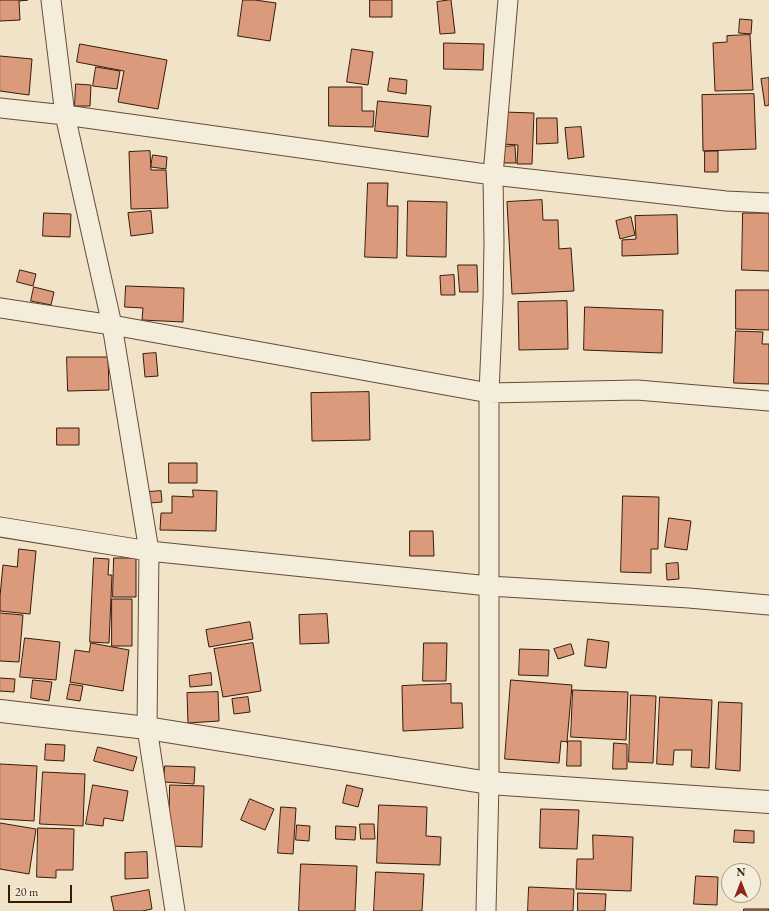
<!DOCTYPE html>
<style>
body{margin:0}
#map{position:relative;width:769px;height:911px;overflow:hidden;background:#f0e3c8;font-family:"EB Garamond",serif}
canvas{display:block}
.north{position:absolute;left:721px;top:863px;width:40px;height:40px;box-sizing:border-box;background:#f5eddb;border:1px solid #a99987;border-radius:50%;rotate:0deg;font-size:11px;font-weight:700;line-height:16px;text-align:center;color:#381a09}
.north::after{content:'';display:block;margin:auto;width:14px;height:18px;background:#8f2418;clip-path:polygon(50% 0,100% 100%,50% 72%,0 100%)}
.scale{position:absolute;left:8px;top:885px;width:64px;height:18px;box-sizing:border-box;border:2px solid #381a09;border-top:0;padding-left:5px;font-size:12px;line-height:14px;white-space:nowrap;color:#381a09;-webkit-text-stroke:3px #f5eddb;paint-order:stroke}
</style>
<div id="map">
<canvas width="769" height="911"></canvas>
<div class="north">N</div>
<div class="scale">20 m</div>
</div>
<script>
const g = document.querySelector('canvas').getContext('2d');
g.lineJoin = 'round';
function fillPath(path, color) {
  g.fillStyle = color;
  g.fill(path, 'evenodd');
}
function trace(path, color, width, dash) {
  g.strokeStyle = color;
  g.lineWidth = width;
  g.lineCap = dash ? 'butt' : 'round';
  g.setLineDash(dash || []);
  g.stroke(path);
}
const building = new Path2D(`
 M 0,0 L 28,0 L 19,1 L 20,20 L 0,21 Z
 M 243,0 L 255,0 L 276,3 L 270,41 L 238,36 Z
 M 370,0 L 392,0 L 392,17 L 370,17 Z
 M 451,0 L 455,33 L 440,34 L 437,2 Z
 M 740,19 L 752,20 L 751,34 L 739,33 Z
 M 750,35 L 753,90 L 715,91 L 713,43 L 727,42 L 727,36 Z
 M 444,43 L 484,44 L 483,70 L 444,69 Z
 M 80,44 L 167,60 L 158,109 L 118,102 L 124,71 L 77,62 Z
 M 352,49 L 373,52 L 368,85 L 347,82 Z
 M 0,56 L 32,59 L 29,95 L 0,91 Z
 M 96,67 L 120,71 L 117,89 L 93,86 Z
 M 390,78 L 407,80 L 406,94 L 388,91 Z
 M 769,78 L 769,105 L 765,106 L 761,79 Z
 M 76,84 L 91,85 L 90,106 L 75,106 Z
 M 329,87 L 362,87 L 362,111 L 374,111 L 373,127 L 329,126 Z
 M 754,94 L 756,149 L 703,151 L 702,95 Z
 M 378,101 L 431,106 L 428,137 L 375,131 Z
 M 504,112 L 534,113 L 532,164 L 517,164 L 518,145 L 503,144 Z
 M 537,118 L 557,118 L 558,143 L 537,144 Z
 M 581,127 L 584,157 L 568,159 L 565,128 Z
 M 515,146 L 516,163 L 503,163 L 503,147 Z
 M 150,151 L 151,170 L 166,170 L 168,208 L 131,209 L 129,152 Z
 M 705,151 L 718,151 L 718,172 L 705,172 Z
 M 153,155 L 167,157 L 166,169 L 151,167 Z
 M 368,183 L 388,183 L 387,206 L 398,206 L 397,258 L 365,257 Z
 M 542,200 L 543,220 L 558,220 L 559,249 L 571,248 L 574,291 L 512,294 L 507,202 Z
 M 408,201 L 447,202 L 446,257 L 407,256 Z
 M 151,211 L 153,233 L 131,236 L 128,213 Z
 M 44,213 L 71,214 L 70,237 L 43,236 Z
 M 743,213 L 769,213 L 769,271 L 742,270 Z
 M 677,215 L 678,254 L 622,256 L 622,240 L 636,239 L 635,216 Z
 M 631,217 L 635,235 L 620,239 L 616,221 Z
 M 458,265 L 477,265 L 478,292 L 460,292 Z
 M 20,270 L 36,274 L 33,286 L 17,282 Z
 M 454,275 L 455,295 L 441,295 L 440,276 Z
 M 126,286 L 184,288 L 183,322 L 142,320 L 143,308 L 125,307 Z
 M 34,287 L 54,292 L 51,305 L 31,301 Z
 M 736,290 L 769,290 L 769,330 L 736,329 Z
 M 567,301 L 568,349 L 519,350 L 518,302 Z
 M 585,307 L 663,310 L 662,353 L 584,350 Z
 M 736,331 L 763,332 L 762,344 L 769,344 L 769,384 L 734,383 Z
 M 156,353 L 158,376 L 145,377 L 143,354 Z
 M 67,357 L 108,357 L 109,390 L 68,391 Z
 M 369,392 L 370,440 L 312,441 L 311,393 Z
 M 57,428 L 79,428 L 79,445 L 57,445 Z
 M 169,463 L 197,463 L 197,483 L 169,483 Z
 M 193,490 L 217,491 L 216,531 L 160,530 L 161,513 L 172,513 L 172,496 L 193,497 Z
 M 161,491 L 162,502 L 149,503 L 148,492 Z
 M 623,496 L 659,497 L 658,549 L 651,549 L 651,573 L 621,572 Z
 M 669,518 L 691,521 L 687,550 L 665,547 Z
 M 410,531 L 433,531 L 434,556 L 410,556 Z
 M 19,549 L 36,551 L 30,614 L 0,611 L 0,596 L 3,565 L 17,567 Z
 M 94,558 L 109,559 L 108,575 L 112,575 L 109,643 L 90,642 Z
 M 114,558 L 136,558 L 136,597 L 113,597 Z
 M 678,563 L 679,579 L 667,580 L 666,564 Z
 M 112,599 L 132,599 L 132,646 L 112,646 Z
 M 0,613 L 23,615 L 19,662 L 0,661 Z
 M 327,614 L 329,643 L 300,644 L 299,615 Z
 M 250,622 L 253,639 L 209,647 L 206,630 Z
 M 25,638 L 60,642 L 56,680 L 20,677 Z
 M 588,639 L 609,642 L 606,668 L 585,666 Z
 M 91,643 L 129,650 L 123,691 L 70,682 L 75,650 L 89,652 Z
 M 253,643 L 261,691 L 223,697 L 214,649 Z
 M 424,643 L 447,643 L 446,681 L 423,681 Z
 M 571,644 L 574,654 L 558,659 L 554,649 Z
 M 520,649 L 549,650 L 548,676 L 519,675 Z
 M 211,673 L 212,685 L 190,687 L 189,676 Z
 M 0,678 L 15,679 L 14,692 L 0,691 Z
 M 33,680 L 52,682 L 49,701 L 31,698 Z
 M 511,680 L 572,685 L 567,742 L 561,741 L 559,763 L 505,759 Z
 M 70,684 L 83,686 L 80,701 L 67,699 Z
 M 451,684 L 451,703 L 462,703 L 463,728 L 403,731 L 402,686 Z
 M 573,690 L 628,692 L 626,740 L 571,737 Z
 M 218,692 L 219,721 L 188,723 L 187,693 Z
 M 631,695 L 656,696 L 653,763 L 629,762 Z
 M 248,697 L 250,712 L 234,714 L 232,699 Z
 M 660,697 L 712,700 L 709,768 L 691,767 L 692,750 L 674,750 L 673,765 L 657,764 Z
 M 719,702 L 742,703 L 740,771 L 716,769 Z
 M 568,741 L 581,741 L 581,766 L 567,766 Z
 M 614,743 L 627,744 L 627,769 L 613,769 Z
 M 46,744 L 65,745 L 64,761 L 45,760 Z
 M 98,747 L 137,757 L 133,771 L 94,761 Z
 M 0,764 L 37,766 L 34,821 L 0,819 Z
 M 165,766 L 195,767 L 194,784 L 164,782 Z
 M 43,772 L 85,774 L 83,826 L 40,824 Z
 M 93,785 L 128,791 L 123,821 L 104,818 L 103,826 L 86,824 Z
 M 170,785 L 204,786 L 202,847 L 169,846 Z
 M 347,785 L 363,789 L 358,807 L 343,803 Z
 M 250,799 L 274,809 L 265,830 L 241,820 Z
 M 379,805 L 427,807 L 426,836 L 441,837 L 440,865 L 377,863 Z
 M 281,807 L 296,808 L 293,854 L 278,853 Z
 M 541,809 L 579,810 L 577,849 L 540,848 Z
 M 0,823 L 36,829 L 29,874 L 0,869 Z
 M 360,824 L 374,824 L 375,839 L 361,839 Z
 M 297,825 L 310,826 L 309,841 L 296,840 Z
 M 336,826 L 356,827 L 355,840 L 336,839 Z
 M 38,828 L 74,829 L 73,870 L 56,870 L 56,878 L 37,877 Z
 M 735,830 L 754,831 L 754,843 L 734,842 Z
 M 593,835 L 633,837 L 631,891 L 576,889 L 577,859 L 593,859 Z
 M 147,852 L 148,878 L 125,879 L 125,853 Z
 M 301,864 L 357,866 L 355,911 L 299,911 Z
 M 376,872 L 424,874 L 422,911 L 374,911 Z
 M 696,876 L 718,877 L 717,905 L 694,904 Z
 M 529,887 L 574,889 L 573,911 L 528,911 Z
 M 149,890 L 152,909 L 142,911 L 114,911 L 111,897 Z
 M 578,893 L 606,894 L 605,911 L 578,911 Z
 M 744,909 L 769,909 L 769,911 L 744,911 Z`);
const minor = new Path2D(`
 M 51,0 L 65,115 L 112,325 L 149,551 L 147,728 L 175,911
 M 0,108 L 65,115 L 493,175 L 726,201 L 769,203
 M 0,308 L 112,325 L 489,393 L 637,390 L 769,401
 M 0,527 L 149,551 L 489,586 L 689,598 L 769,605
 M 486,911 L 489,783 L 489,393 L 493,300 L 494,243 L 493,175 L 508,0`);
const tertiary = new Path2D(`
 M 0,711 L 147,728 L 489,783 L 769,802`);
fillPath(building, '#db9a7c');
trace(building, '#381a09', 1);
trace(minor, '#664c39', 21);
trace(tertiary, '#664c39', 24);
trace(minor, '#f5eddb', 19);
trace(tertiary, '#f5eddb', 22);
</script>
